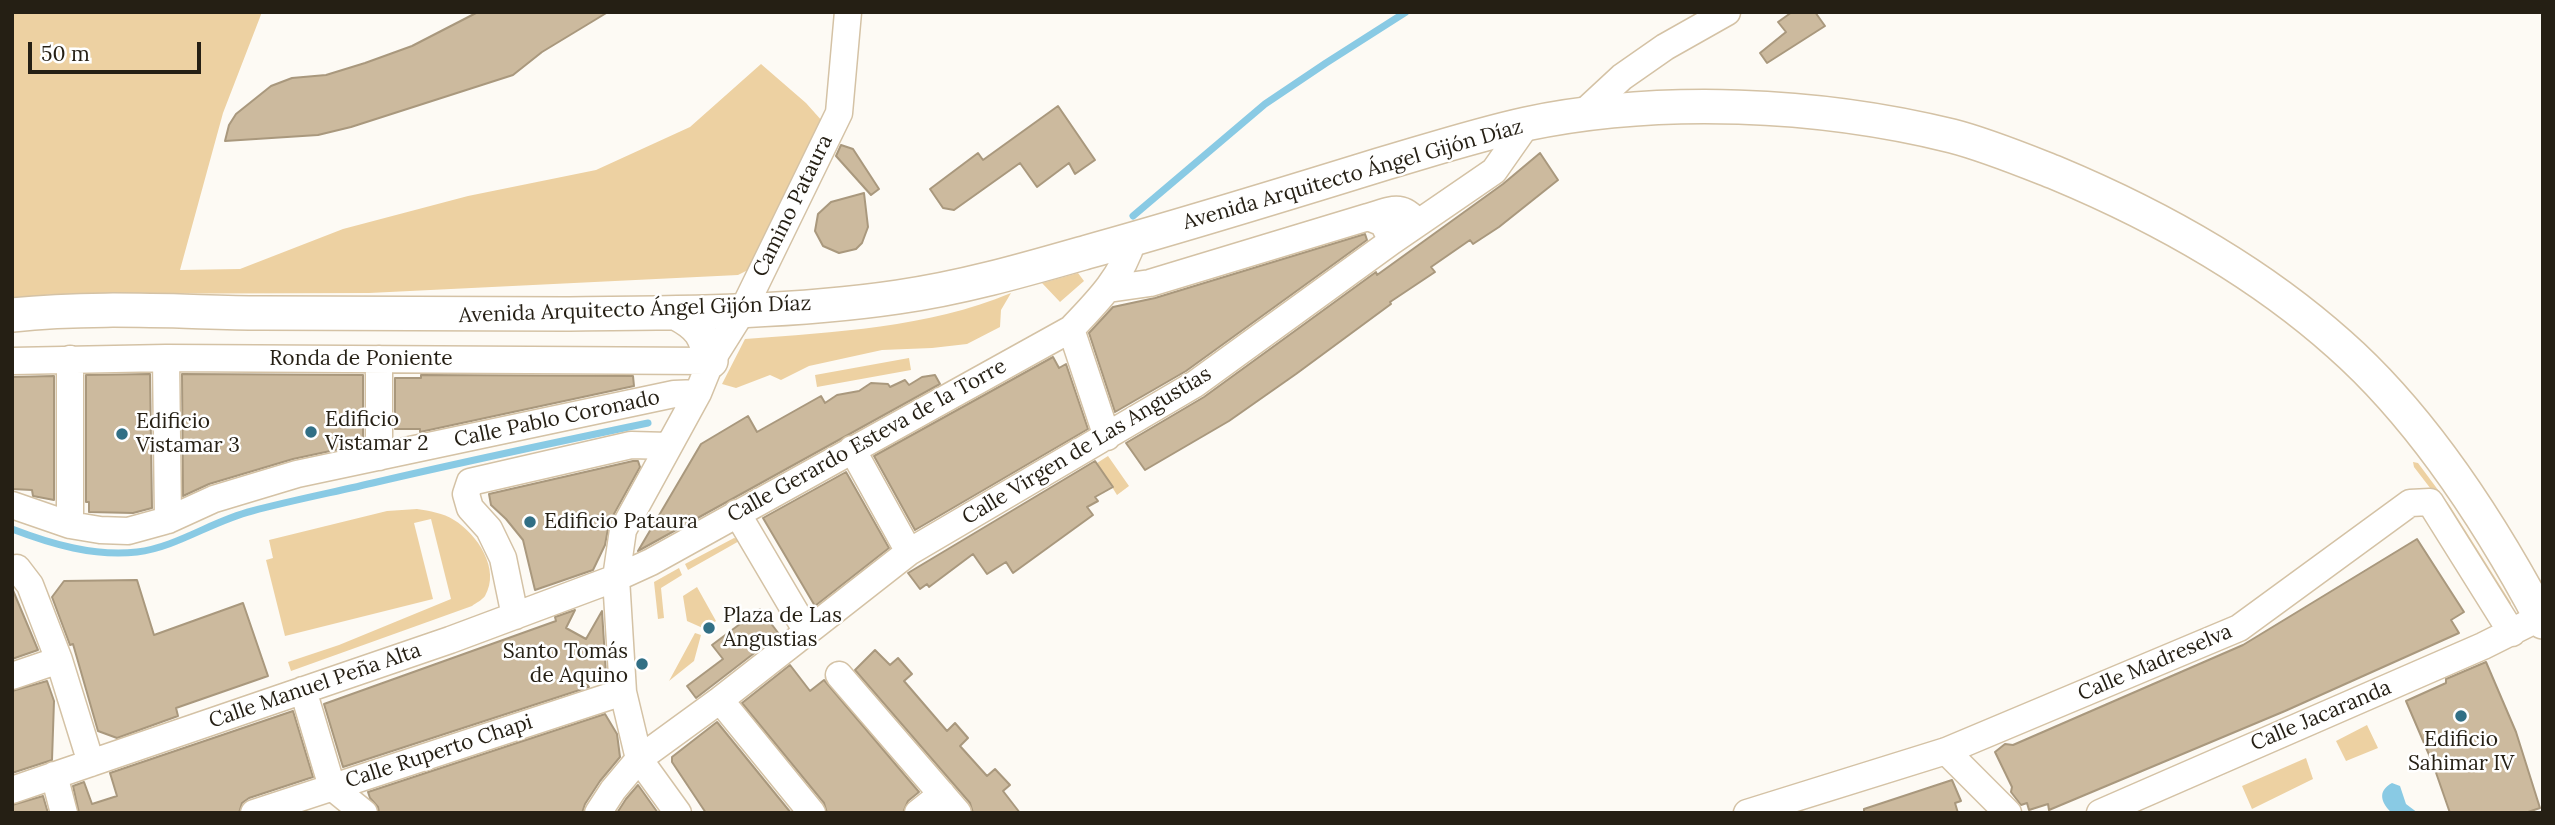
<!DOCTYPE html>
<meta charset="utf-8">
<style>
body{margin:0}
#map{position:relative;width:2555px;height:825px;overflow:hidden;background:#fdfaf4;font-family:Lora,serif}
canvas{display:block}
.frame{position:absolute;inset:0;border:14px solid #251f14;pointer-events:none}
.scale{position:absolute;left:28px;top:42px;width:173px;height:32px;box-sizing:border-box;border:4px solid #251f14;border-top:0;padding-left:9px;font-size:21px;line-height:24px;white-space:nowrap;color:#251f14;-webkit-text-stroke:5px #fff;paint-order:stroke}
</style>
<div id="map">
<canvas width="2555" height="825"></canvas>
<div class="frame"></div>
<div class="scale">50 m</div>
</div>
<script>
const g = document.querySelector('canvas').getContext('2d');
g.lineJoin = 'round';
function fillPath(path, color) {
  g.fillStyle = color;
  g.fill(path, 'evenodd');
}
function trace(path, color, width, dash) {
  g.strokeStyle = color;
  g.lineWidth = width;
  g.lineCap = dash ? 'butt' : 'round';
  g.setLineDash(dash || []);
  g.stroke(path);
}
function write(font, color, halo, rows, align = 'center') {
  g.font = font + ' Lora,serif';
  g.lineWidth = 5;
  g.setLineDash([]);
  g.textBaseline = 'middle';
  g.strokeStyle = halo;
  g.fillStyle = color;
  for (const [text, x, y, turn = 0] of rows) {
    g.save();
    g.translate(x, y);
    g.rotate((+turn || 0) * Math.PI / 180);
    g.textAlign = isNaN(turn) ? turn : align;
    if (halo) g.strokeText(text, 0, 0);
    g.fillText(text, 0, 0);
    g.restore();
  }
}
const green = new Path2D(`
 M 12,12 L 262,12 L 223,113 L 180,270 L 240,269 L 343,229 L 468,196 L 596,170 L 690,127 L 761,64 L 806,103 L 823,122 L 750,269 L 738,275 L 369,293 L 56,294 L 12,298 Z
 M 1078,273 L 1084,281 L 1060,302 L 1042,283 Z
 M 1011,293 L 1001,310 L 1000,327 L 967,344 L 932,348 L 882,350 L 809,366 L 781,380 L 770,375 L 736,388 L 722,384 L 745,339 C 835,332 927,328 1011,293 Z
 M 909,358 L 911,370 L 817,387 L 815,375 Z
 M 1108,456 L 1129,486 L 1117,495 L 1097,463 Z
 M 2413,462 L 2418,463 L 2450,506 L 2511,603 L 2510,609 L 2447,510 L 2414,467 Z
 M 417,509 C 430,511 443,513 454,520 C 477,534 501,569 485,596 C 482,600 476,603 472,606 L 291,671 L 288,662 L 339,645 L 451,599 L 431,519 L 414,523 L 433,599 L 285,636 L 266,560 L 273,558 L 269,540 L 387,511 Z
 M 734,538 L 741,540 L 688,570 L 685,564 Z
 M 679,568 L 682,575 L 661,588 L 664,618 L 658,619 L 654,582 Z
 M 697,587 L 716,621 L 705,629 L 687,621 L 683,596 Z
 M 695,633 L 701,635 L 694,661 L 669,681 Z
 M 2367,725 L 2378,748 L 2346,761 L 2336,741 Z
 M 2306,758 L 2313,779 L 2252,809 L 2242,786 Z`);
const water = new Path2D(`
 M 2392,783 L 2400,786 L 2406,804 L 2418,813 L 2392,813 C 2381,803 2377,791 2392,783 Z`);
const stream = new Path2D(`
 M 1133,216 L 1265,104 L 1326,63 L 1406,12
 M 12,529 C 51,544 95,557 137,552 C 177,547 212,521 252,511 C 293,500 335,492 377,482 C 467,461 557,442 648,423`);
const building = new Path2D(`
 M 478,12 L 608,12 L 542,52 L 513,75 L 351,127 L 318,135 L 225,141 L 229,125 L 236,114 L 271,86 L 292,78 L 326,75 L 365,63 L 412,46 Z
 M 1792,12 L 1815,12 L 1825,26 L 1767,63 L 1760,53 L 1786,32 L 1778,22 Z
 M 1058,106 L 1095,160 L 1075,174 L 1069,163 L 1037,187 L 1020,163 L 954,210 L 943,208 L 930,189 L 978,153 L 983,160 Z
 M 841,145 L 853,149 L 879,189 L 871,195 L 836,156 Z
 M 1540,153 L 1558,180 L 1499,227 L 1473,244 L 1470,240 L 1431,267 L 1435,272 L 1390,302 L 1391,304 L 1296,374 L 1229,421 L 1145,470 L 1126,443 L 1204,397 L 1376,272 L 1377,275 L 1503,184 Z
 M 864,193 L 868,227 L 862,243 L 856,249 L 839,253 L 823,246 L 815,231 L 818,214 L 831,202 Z
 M 1365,234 L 1367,240 L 1186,371 L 1115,412 L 1089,333 L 1113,307 L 1155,298 Z
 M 1053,357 L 1059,368 L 1066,364 L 1088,429 L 915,530 L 874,456 Z
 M 150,374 L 152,508 L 133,513 L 89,512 L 89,502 L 86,502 L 86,375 Z
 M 182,374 L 363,375 L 363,444 L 293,459 L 209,484 L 183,496 Z
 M 421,375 L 633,376 L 634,386 L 420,432 L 420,429 L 395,429 L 395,378 L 421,378 Z
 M 935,375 L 940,384 L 638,551 L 701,444 L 748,416 L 757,432 L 821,396 L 825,403 L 837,395 L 859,391 L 871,383 L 888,384 L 890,387 L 905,380 L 909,385 L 922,377 Z
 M 54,376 L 54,500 L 33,496 L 32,490 L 12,489 L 12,377 Z
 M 633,461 L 638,461 L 640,467 L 609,523 L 605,545 L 593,570 L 535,590 L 523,540 L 506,519 L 491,505 L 489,494 Z
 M 1095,461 L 1113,487 L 1095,497 L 1098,501 L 1087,507 L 1093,515 L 1013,573 L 1006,562 L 987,574 L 973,554 L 929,587 L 927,584 L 920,589 L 908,573 Z
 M 846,472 L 889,548 L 815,606 L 763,518 Z
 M 2417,539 L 2464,612 L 2451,620 L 2459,633 L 2285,711 L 2049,810 L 2048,804 L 2029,810 L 2027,803 L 2021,805 L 2011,792 L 2012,787 L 1995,752 L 2005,744 L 2013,745 L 2243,645 Z
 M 137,580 L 154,635 L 243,603 L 268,676 L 176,708 L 178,716 L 117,738 L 98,731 L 73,644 L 70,645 L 52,597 L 64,581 Z
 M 12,588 L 38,650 L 12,659 Z
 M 760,609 L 779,634 L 696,698 L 687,686 L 723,659 L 712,645 Z
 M 575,610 L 566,628 L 586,639 L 602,611 L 606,674 L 585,681 L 589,687 L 343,767 L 324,704 L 556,621 L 555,617 Z
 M 875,650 L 890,665 L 898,658 L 912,674 L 904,681 L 947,731 L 955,723 L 968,738 L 960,746 L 987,776 L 995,769 L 1010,785 L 1003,791 L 1020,813 L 973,813 L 970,803 L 855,670 Z
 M 2486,662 L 2516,732 L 2540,808 L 2525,813 L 2450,813 L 2433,764 L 2406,701 L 2446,683 L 2446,679 Z
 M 790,665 L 810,691 L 824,680 L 919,792 L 908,801 L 903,813 L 827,813 L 824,803 L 742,703 Z
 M 47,681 L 54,701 L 52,760 L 12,773 L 12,691 Z
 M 293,711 L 313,777 L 249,798 L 242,803 L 239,813 L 79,813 L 73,786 L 84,782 L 92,804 L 117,796 L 110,773 Z
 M 605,714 L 617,734 L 620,757 L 600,781 L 585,804 L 582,813 L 379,813 L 378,807 L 370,798 L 368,792 Z
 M 717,722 L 791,813 L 706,813 L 672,762 L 672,757 Z
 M 1952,780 L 1961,801 L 1955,803 L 1958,813 L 1864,813 L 1864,809 Z
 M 638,785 L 658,813 L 617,813 L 626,799 Z
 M 43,796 L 48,813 L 12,813 L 12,805 Z`);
const minor = new Path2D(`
 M 1581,115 L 1622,77 L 1665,47 L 1727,12
 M 1368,217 C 1390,211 1402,202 1417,223
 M 1108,289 L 1150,283 L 1368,217 L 1383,223 L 1392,241
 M 1071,329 L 1107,437
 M 166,358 L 168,520
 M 12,361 L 166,358 L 711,361
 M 852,449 L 909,552
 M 379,457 L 379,359
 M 12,505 L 70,525 L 100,530 L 128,531 L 168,520 L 214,499 L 297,474 L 674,394 L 698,393
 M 737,513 L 806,630
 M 70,525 L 70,359
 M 12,570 L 17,568 L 30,585 L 59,660 L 91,763
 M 515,616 L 503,558 L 489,529 L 470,508 L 466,494 L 470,482 L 631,445 L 669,446
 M 839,675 L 958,813
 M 12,676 L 59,660
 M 303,690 L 332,787 L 364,813
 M 720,700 L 812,813
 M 1946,751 L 2008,813
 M 54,775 L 64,813
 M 12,790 L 450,640 L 616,578 L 651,562 L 1071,329 C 1097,302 1123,276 1133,239
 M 254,813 L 623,692
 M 598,813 L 613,790 L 639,759 L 720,700 L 909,552 L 1195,384 L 1392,241 L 1494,171 L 1527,124
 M 678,813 L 639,759 L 623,692 L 616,578 L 623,530 L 698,393 L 711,361 L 743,310 L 839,113 L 848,12
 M 918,813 L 942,794
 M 1747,813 L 1946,751 L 2239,628 L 2410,503 L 2430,502 L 2512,633
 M 2100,813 L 2483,646 L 2527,624`);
const major = new Path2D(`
 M 676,313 C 701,326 705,335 711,361
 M 12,315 C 95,306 179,312 261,313 C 363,314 465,314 566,314 C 677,313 789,313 898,297 C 962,288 1024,270 1087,252 C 1185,225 1282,195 1379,165 C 1427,151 1476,135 1526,124 C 1660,96 1818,103 1952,136 C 1987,145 2023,160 2056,173 C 2159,216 2256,270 2339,344 C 2423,418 2491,524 2543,622`);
const markers = [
 [311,432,7,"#316f85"],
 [122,434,7,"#316f85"],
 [530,522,7,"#316f85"],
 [709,628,7,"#316f85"],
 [642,664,7,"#316f85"],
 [2461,716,7,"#316f85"]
];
const streetNames = [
 ["Avenida Arquitecto Ángel Gijón Díaz",1353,175,-16],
 ["Camino Pataura",793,206,-64],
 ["Avenida Arquitecto Ángel Gijón Díaz",635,310,-2],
 ["Ronda de Poniente",361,359],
 ["Calle Pablo Coronado",557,419,-12],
 ["Calle Gerardo Esteva de la Torre",867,441,-29],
 ["Calle Virgen de Las Angustias",1087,446,-31],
 ["Calle Madreselva",2155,663,-23],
 ["Calle Manuel Peña Alta",315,686,-19],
 ["Calle Jacaranda",2321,716,-23],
 ["Calle Ruperto Chapi",439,752,-18]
];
const poiNames = [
 ["Edificio",325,420],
 ["Vistamar 2",325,444],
 ["Edificio",136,422],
 ["Vistamar 3",136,446],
 ["Edificio Pataura",544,522],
 ["Plaza de Las",723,616],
 ["Angustias",723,640],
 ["Santo Tomás",628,652,"right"],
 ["de Aquino",628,676,"right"],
 ["Edificio",2461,740,"center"],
 ["Sahimar IV",2461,764,"center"]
];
fillPath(green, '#edd1a2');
fillPath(water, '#89cae4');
trace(stream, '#89cae4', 7);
fillPath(building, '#ccba9e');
trace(building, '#a9987d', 2);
trace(minor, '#d4c2a5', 29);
trace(major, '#d4c2a5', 36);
trace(minor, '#fff', 26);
trace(major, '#fff', 33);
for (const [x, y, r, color] of markers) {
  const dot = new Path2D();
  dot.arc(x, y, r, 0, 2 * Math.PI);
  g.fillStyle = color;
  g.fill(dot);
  trace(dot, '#fff', 2.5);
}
write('21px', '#251f14', '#fff', streetNames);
write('21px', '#251f14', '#fff', poiNames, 'left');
</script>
